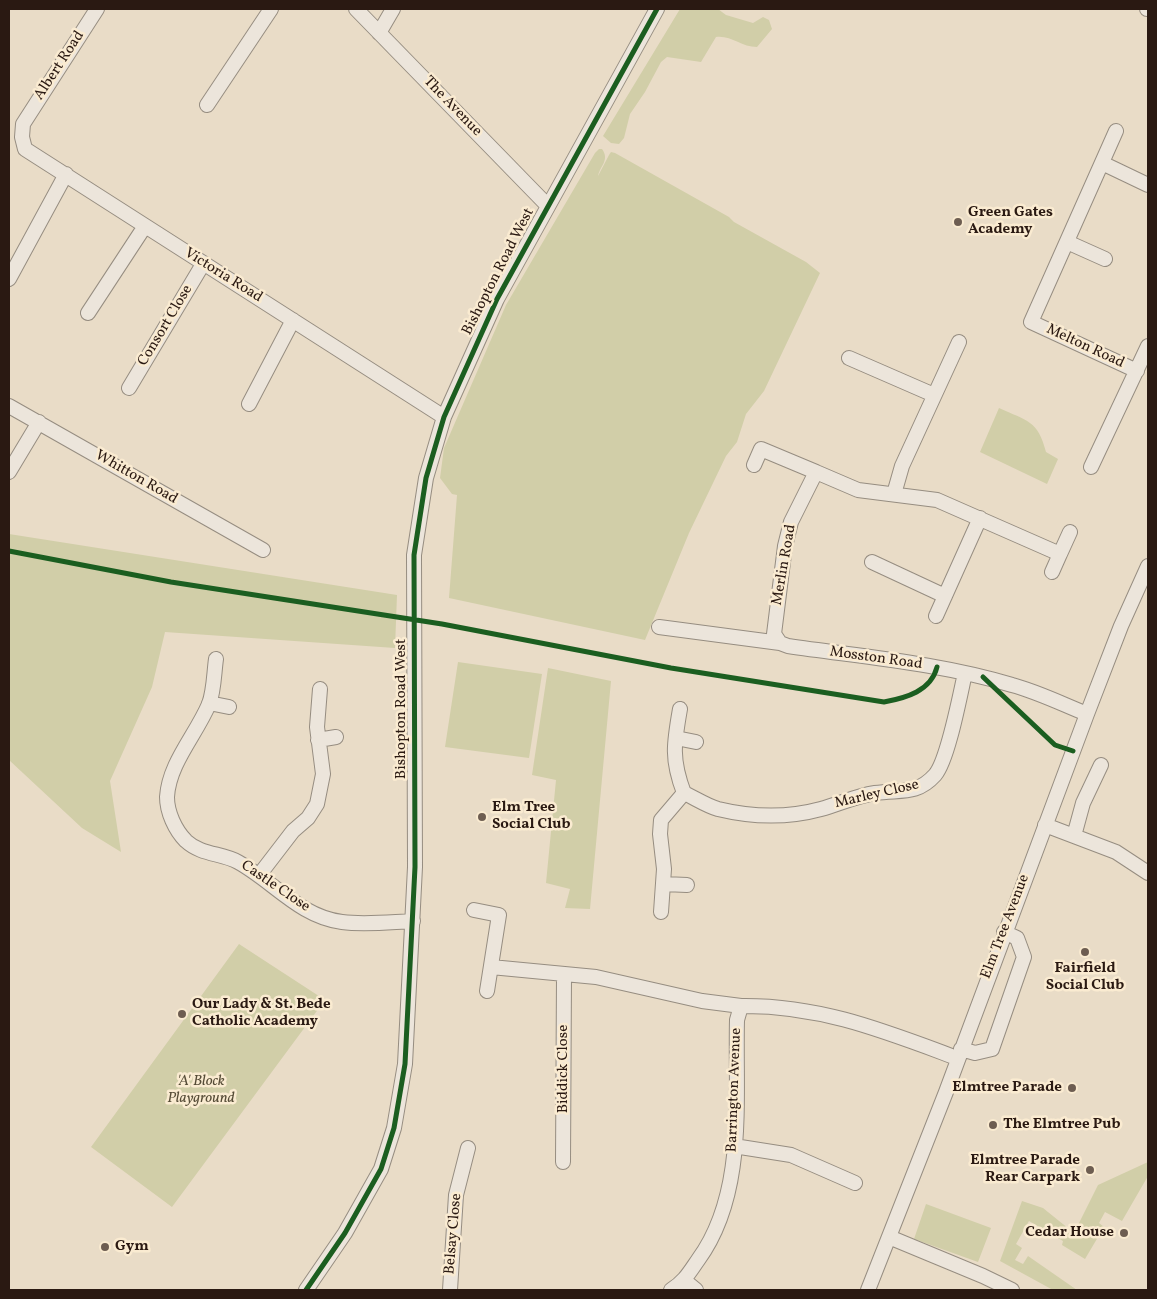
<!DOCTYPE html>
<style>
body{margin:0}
#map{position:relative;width:1157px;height:1299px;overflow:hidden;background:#e9dcc7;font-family:Vollkorn,serif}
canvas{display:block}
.frame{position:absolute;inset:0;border:10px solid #2a1912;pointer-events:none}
</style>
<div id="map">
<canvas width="1157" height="1299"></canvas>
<div class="frame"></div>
</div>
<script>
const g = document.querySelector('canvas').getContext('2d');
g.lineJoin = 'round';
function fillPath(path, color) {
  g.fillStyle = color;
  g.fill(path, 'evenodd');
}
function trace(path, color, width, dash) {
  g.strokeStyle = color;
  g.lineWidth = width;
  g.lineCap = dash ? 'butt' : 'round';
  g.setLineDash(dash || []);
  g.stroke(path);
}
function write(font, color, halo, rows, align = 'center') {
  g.font = font + ' Vollkorn,serif';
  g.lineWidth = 5;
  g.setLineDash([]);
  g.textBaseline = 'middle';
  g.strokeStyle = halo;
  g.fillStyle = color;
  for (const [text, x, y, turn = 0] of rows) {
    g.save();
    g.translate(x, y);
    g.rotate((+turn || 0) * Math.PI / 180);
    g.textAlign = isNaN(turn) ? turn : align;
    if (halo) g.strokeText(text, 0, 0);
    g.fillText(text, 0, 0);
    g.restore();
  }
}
const green = new Path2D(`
 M 680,9 L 718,9 L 726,15 L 753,23 L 763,17 L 769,20 L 772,29 L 757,47 C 741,47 731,35 716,37 L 701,62 L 667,57 L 661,62 L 645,92 L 630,114 L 624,138 L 619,144 L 611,143 L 603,136 Z
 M 599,149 L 602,149 C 610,160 600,166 598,176 L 609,155 L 611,152 L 615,153 L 729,217 L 734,222 L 806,262 L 820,273 L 764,391 L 746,414 L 737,442 L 726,456 L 689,533 L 645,640 L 449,598 L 457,495 L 452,494 L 440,478 L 444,448 L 506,305 L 595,153 Z
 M 999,408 C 1027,421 1038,420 1046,452 L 1058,459 L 1047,484 L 980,452 Z
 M 9,534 L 397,595 L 395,648 L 165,632 L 152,687 L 110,781 L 121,852 L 82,828 L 9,760 Z
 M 458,662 L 542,674 L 529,758 L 445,747 Z
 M 548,668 L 611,681 L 590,909 L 565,908 L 570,889 L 546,883 L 556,780 L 532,775 Z
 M 239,944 L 325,1000 L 172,1207 L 91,1147 Z
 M 1148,1162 L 1148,1176 L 1122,1221 L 1105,1212 L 1099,1223 L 1104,1227 L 1085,1259 L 1062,1245 L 1063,1241 L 1029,1221 L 1016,1244 L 1022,1248 L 1015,1260 L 1023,1264 L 1028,1256 L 1077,1290 L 1053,1290 L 1000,1261 L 1022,1201 L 1043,1208 L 1074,1233 L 1098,1185 Z
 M 926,1204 L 991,1228 L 978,1262 L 914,1239 Z`);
const minor = new Path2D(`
 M 97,9 L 23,124 L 22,137 L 25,149 L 444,417
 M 356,9 L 547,205
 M 1147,9 L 1148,9
 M 379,33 L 393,9
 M 207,105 L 271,9
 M 1116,131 L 1031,322 L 1137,371
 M 1102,163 L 1148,185
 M 1067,242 L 1105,259
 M 9,279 L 66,174
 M 88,313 L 145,226
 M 849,358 L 934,395
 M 129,388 L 203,264
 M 249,404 L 293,320
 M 9,406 L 263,550
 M 754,465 L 761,449 L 816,472
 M 1091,467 L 1148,346
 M 9,472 L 39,422
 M 894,494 L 902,466 L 959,342
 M 1070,532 L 1060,554 L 937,500 L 858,490 L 816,472 L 791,522 L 785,546 L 774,634 L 780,643 L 788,646 C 863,657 939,663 1012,685 C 1038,692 1062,704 1087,714
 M 872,562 L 945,596
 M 1052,572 L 1060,554
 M 936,616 L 980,518
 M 659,627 L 780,643
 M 216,659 C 214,673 214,691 209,704 C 196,735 169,763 167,797 C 167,812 175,830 186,841 C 201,855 222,853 238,862 C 273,881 300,917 342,922 C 365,925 390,922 413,921
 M 209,703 L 229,707
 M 676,738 L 696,742
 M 318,740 L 336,737
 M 684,793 C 695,798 707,806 718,809 C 751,817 788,818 821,809 C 839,804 856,796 875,793 C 900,789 916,796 935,775 C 948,760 960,695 965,673
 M 1045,825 L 1116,852 L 1148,873
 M 1074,836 L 1083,803 L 1101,765
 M 260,874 L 293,831 L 308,818 L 317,804 L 323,774 L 317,727 L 320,689
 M 664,884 L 687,885
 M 474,910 L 499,915 L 487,991
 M 661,912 L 664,869 L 660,834 L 661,820 L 684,793 C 671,759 674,743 680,709
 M 491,967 L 596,977 L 702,1001 L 741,1006
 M 961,1049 L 975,1053 L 992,1049 L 1024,957 L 1017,938 L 1004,932
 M 734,1146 L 791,1155 L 855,1183
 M 563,1162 L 564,976
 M 889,1237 L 983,1276 L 1012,1290
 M 685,1281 L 696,1290
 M 306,1290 L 345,1233 L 381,1169 L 394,1128 L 405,1064 L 415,867 L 414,555 L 426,478 L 444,417 L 497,299 L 657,9
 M 450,1290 L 456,1195 L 468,1148
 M 671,1290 C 684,1282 689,1273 698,1260 C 747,1193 735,1098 737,1020 L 741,1006 C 820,1005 884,1031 957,1058
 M 868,1290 L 946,1092 L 1087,714 L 1121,626 L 1148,566`);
const cycleway = new Path2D(`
 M 9,551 L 171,582 L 442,624 L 671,668 L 884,702 C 906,698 931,691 937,667
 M 983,677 L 1055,745 L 1073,751
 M 306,1290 L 345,1233 L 381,1169 L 394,1128 L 405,1064 L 415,867 L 414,555 L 426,478 L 444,417 L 497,299 L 657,9`);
const markers = [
 [958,222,5,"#6d5d51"],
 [482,817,5,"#6d5d51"],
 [1085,952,5,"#6d5d51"],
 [182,1014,5,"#6d5d51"],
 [1072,1088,5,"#6d5d51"],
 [993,1125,5,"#6d5d51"],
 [1090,1170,5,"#6d5d51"],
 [1124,1233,5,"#6d5d51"],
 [105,1247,5,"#6d5d51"]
];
const streetNames = [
 ["Albert Road",60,66,-57],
 ["The Avenue",452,107,46],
 ["Bishopton Road West",499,272,-63],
 ["Victoria Road",223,276,32],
 ["Consort Close",166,326,-59],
 ["Melton Road",1085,347,25],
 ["Whitton Road",136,478,30],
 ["Merlin Road",785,565,-80],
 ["Mosston Road",876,659,8],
 ["Bishopton Road West",402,709,-90],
 ["Marley Close",877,795,-13],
 ["Castle Close",275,887,34],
 ["Elm Tree Avenue",1006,927,-69],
 ["Biddick Close",564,1069,-90],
 ["Barrington Avenue",735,1090,-88],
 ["Belsay Close",454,1234,-85]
];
const poiNames = [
 ["Green Gates",968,213],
 ["Academy",968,230],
 ["Elm Tree",492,808],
 ["Social Club",492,825],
 ["Fairfield",1085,969,"center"],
 ["Social Club",1085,986,"center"],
 ["Our Lady & St. Bede",192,1005],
 ["Catholic Academy",192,1022],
 ["Elmtree Parade",1062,1088,"right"],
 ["The Elmtree Pub",1003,1125],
 ["Elmtree Parade",1080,1161,"right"],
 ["Rear Carpark",1080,1178,"right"],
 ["Cedar House",1114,1233,"right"],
 ["Gym",115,1247]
];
const parkNames = [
 ["'A' Block",201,1082],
 ["Playground",201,1099]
];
fillPath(green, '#d1cea8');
trace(minor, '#968d81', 16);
trace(minor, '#ece5db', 14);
trace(cycleway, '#1b5e20', 5);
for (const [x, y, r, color] of markers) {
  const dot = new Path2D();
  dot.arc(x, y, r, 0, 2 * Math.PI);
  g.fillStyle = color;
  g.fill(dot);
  trace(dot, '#faebd1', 2);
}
write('15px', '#2a1912', '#faebd1', streetNames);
write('bold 15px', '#2a1912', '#faebd1', poiNames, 'left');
write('italic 15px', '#564c37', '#faebd1', parkNames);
</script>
